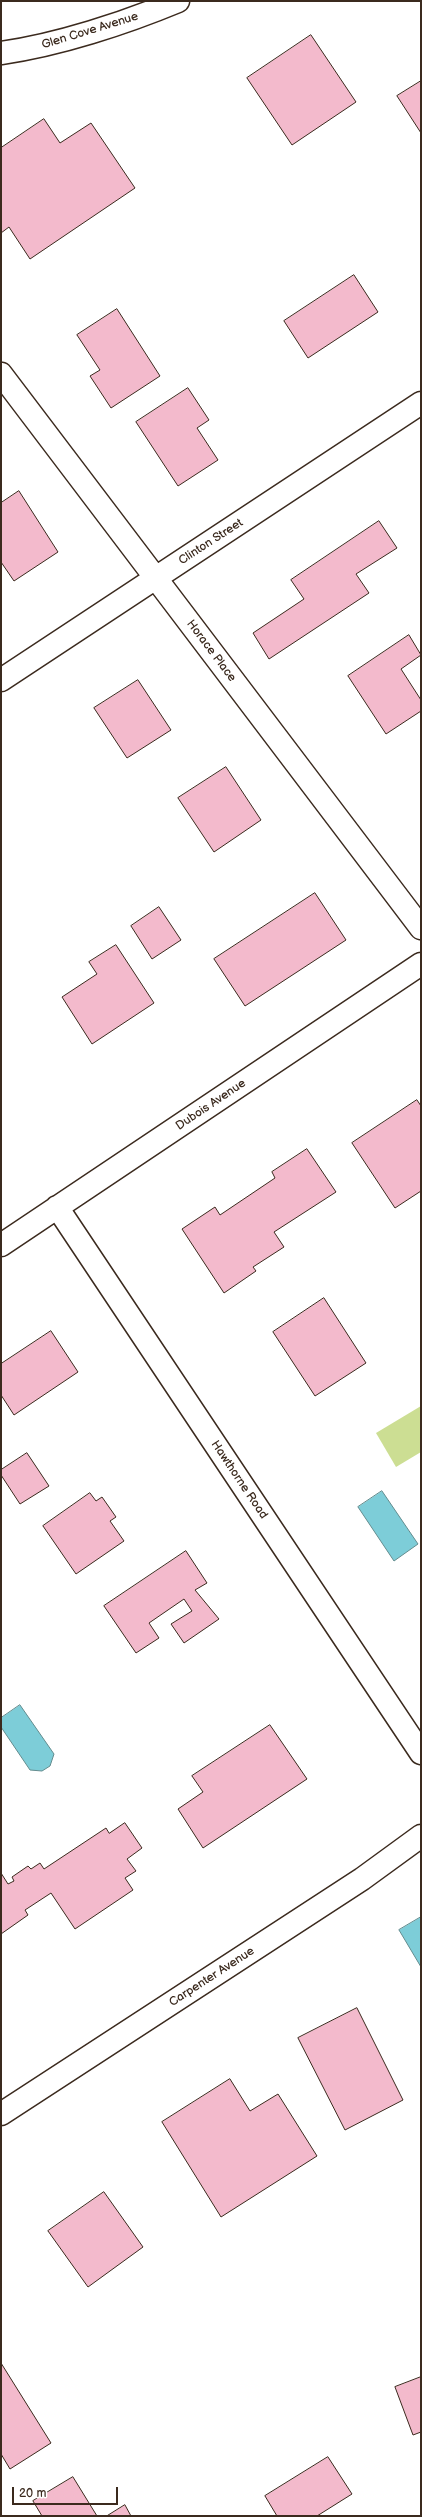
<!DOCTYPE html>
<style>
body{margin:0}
#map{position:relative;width:422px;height:2517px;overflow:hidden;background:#fff;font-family:"Balsamiq Sans",sans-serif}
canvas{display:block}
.frame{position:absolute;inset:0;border:2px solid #3b2a1e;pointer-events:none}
.scale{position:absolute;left:12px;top:2487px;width:106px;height:18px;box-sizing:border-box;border:2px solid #3b2a1e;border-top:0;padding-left:5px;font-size:12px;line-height:14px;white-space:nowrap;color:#3b2a1e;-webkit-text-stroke:3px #fff;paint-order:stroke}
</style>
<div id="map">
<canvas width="422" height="2517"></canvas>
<div class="frame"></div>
<div class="scale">20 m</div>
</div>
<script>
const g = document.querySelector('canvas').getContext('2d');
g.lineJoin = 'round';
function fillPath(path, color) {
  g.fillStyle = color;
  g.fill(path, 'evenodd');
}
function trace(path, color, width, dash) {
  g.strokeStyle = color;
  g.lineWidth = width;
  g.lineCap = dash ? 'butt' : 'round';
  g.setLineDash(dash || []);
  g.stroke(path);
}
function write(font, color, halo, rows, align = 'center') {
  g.font = font + ' "Balsamiq Sans",sans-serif';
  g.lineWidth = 3.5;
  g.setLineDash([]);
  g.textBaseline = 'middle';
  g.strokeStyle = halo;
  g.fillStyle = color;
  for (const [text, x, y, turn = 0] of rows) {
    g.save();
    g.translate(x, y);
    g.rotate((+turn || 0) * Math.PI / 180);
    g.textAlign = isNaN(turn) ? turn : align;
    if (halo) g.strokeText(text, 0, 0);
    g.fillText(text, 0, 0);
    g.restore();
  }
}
const green = new Path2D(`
 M 421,1406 L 421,1452 L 396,1467 L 376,1433 Z`);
const water = new Path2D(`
 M 382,1491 L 418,1544 L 394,1561 L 358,1507 Z
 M 20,1705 L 54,1754 L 50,1766 L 42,1771 L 30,1770 L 1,1727 L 1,1718 Z
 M 421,1917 L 421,1967 L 399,1930 Z`);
const building = new Path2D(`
 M 311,35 L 356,102 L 292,145 L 247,78 Z
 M 421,81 L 421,133 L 397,96 Z
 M 44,119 L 60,143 L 91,123 L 135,188 L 30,259 L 9,227 L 1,233 L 1,148 Z
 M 354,275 L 378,312 L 308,358 L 284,321 Z
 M 117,309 L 160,376 L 111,408 L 90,376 L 100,370 L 77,335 Z
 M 188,388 L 209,420 L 197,428 L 218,460 L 178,486 L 136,422 Z
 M 19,491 L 58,552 L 14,581 L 1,562 L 1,503 Z
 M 379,521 L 397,548 L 356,574 L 369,593 L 269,659 L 253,633 L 304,599 L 291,580 Z
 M 409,635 L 421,655 L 401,669 L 421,700 L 421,711 L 386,734 L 348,676 Z
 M 138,680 L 171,730 L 127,758 L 94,708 Z
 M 226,767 L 261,820 L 214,852 L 178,798 Z
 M 315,893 L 346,940 L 245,1006 L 214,959 Z
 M 159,907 L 181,940 L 152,959 L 131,926 Z
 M 116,945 L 154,1003 L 92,1044 L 62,997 L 97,974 L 89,962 Z
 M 417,1100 L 421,1106 L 421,1191 L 395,1208 L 352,1143 Z
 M 307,1149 L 336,1192 L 274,1232 L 284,1247 L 253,1267 L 256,1271 L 224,1293 L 182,1229 L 215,1207 L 220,1215 L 275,1178 L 272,1172 Z
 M 324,1298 L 366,1363 L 315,1396 L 273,1332 Z
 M 51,1331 L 78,1372 L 14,1415 L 1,1395 L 1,1364 Z
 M 27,1453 L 49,1486 L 20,1504 L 1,1475 L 1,1470 Z
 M 90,1493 L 96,1501 L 102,1497 L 116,1517 L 110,1521 L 124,1541 L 76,1574 L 43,1526 Z
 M 186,1551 L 207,1583 L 195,1590 L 219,1619 L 184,1643 L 171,1624 L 192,1611 L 184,1599 L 149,1623 L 159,1638 L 136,1653 L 104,1606 Z
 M 270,1725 L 307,1779 L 203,1848 L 178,1809 L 203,1792 L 192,1776 Z
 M 125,1823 L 142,1848 L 127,1859 L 136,1871 L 125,1878 L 133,1890 L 75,1929 L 51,1893 L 25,1910 L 28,1915 L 1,1934 L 1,1873 L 8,1884 L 14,1881 L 12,1877 L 28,1866 L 31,1869 L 40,1863 L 44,1869 L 106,1828 L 109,1833 Z
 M 357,2008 L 403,2100 L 345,2130 L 298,2038 Z
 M 230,2079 L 250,2111 L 278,2094 L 317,2156 L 221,2217 L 162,2122 Z
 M 104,2192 L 143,2247 L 88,2287 L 48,2231 Z
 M 1,2363 L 51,2443 L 10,2469 L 1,2454 Z
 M 421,2377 L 421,2432 L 413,2435 L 395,2387 Z
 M 328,2457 L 352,2494 L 317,2516 L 277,2516 L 265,2496 Z
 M 73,2477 L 97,2516 L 42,2516 L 33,2501 Z
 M 125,2505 L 131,2516 L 107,2516 Z`);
const minor = new Path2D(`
 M 1,374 L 421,928
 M 1,680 L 421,403
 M 57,1207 L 421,1753
 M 1,1245 L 421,964
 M 1,2114 L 362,1879 L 421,1836`);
const secondary = new Path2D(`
 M 1,53 C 58,45 125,23 178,1`);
const streetNames = [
 ["Glen Cove Avenue",90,31,-17],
 ["Clinton Street",211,542,-33],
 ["Horace Place",211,651,53],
 ["Dubois Avenue",211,1105,-34],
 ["Hawthorne Road",239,1480,56],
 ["Carpenter Avenue",212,1977,-33]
];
fillPath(green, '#ccde93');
fillPath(water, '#7dcdd8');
trace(water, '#638c8e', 1);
fillPath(building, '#f3bacc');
trace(building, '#3b2a1e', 1);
trace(minor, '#3b2a1e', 25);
trace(secondary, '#3b2a1e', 25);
trace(minor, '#fff', 22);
trace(secondary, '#fff', 22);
write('12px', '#3b2a1e', '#fff', streetNames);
</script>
